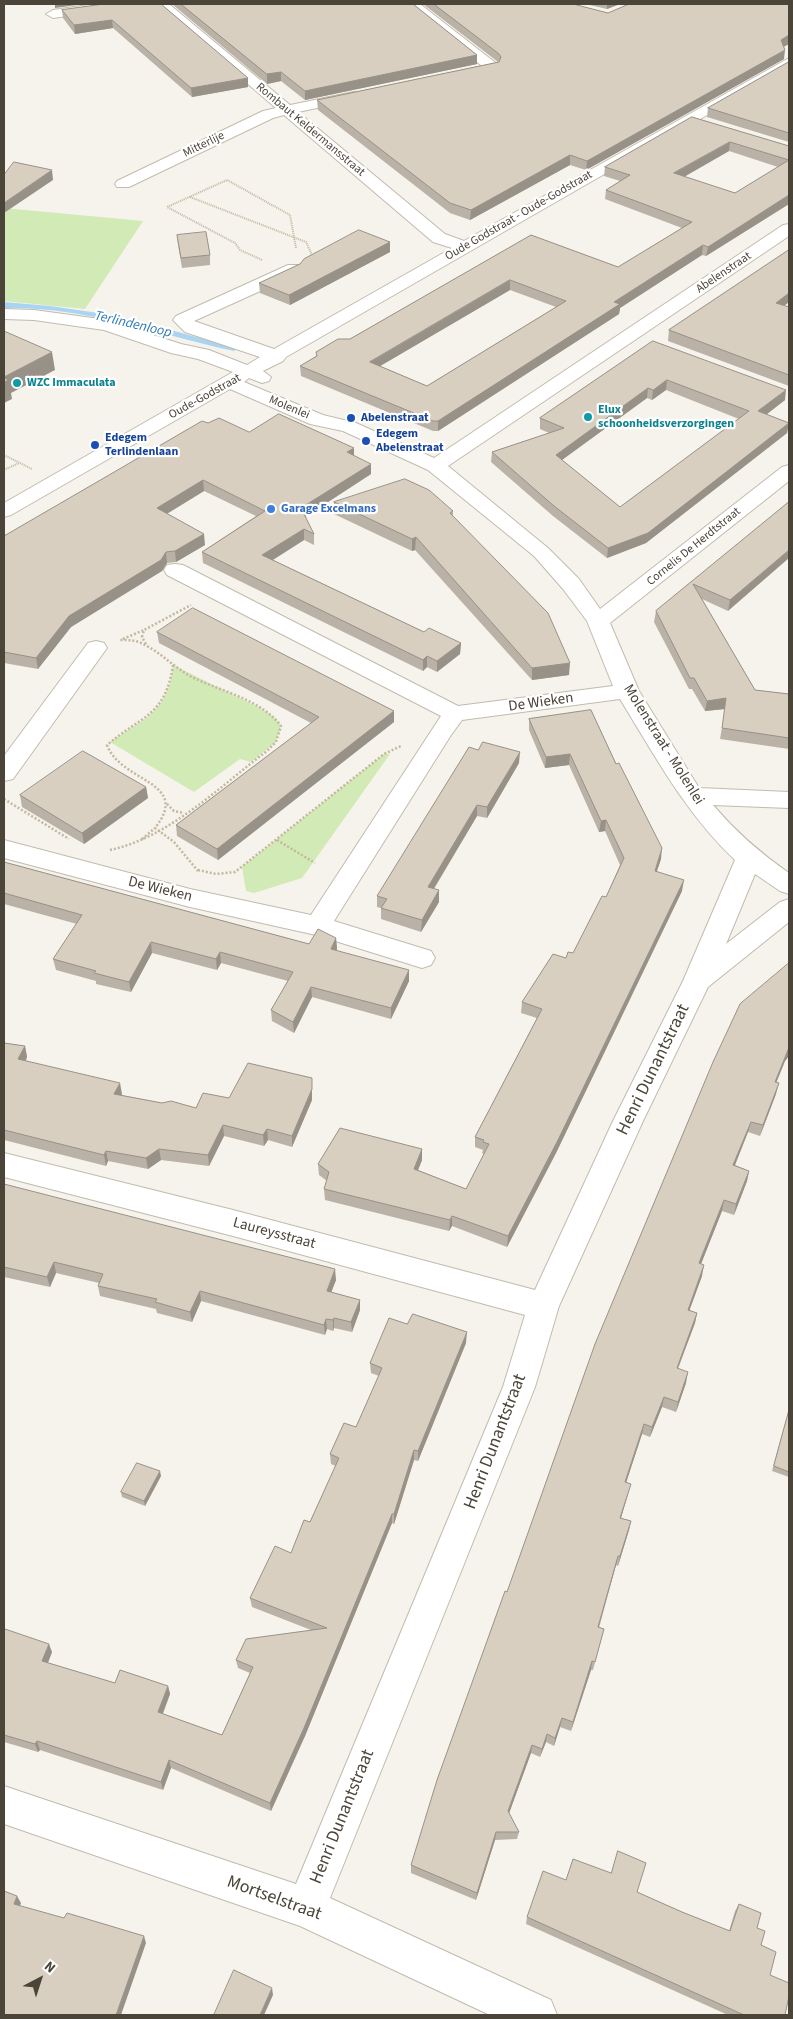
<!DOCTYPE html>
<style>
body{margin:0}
#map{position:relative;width:793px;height:2019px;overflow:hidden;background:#f6f3ec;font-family:"Source Sans 3",sans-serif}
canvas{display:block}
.frame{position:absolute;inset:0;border:5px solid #4b4439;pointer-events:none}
.north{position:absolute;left:15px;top:1954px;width:50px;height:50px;-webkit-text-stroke:4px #fff;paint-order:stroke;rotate:40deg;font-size:14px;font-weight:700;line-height:20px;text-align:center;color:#4b4439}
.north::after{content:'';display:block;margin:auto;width:18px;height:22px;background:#4b4439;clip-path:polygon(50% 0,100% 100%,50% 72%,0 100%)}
</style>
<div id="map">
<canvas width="793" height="2019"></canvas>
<div class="frame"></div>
<div class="north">N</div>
</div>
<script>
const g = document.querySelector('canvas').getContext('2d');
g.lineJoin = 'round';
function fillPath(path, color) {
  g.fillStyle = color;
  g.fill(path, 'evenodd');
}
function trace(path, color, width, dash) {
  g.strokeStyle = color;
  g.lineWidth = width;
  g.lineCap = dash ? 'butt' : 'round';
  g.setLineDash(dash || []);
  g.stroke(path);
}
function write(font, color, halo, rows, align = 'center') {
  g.font = font + ' "Source Sans 3",sans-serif';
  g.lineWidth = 4.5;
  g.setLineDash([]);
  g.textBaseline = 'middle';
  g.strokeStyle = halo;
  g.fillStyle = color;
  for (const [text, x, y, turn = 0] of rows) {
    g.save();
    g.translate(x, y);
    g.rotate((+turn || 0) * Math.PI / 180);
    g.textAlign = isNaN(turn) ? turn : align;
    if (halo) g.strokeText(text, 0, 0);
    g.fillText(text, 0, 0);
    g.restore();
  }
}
const green = new Path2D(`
 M 4,208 L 143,221 L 85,309 L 4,301 Z
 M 173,665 L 262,709 L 275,718 L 281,726 L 276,742 L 251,762 L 240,759 L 194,792 L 110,742 C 144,719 169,711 173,665 Z
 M 384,754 L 390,754 L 302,878 L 254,893 L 246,891 L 242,867 Z`);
const water = new Path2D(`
 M 4,302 L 50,306 L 119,316 L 237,348 L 234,351 C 157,334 83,306 4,308 Z`);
const pathFar1 = new Path2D(`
 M 190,197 L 306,242 L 312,255
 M 262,260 L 240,250 L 235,243 L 167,207 L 227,180 L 290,215 L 296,248
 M 4,455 L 32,469
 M 4,470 L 19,463`);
const path = new Path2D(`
 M 123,639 L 144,630
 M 146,644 L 142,637 L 144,630 L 191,605
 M 173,665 C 165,717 142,715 107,745 C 121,783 192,781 155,828 L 174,842 L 198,871
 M 4,799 L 69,839
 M 167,804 L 174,811 L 184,813
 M 142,839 L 155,828
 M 277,840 L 315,863
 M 110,850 C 170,837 219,787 267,751 L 276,742 L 281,726 C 261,699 219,691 190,676 C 174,667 161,653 145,645 C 137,640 129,640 119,640
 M 198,870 L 216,874 L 235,872 L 384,754 L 401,746`);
const minor = new Path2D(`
 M 96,4 L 130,4 L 123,8 L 53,18 L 46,14 L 53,10 Z
 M 154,4 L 169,4 L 290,105 L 354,92 L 359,93 L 361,96 L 359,99 L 298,112 L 445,234 L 464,241 L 789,58 L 789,68 L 286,357 L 283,361 L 263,371 L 271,377 L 269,381 L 262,383 L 249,378 L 244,382 L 323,415 L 356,423 L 434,458 L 783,225 L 789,224 L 789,236 L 448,466 L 548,548 L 579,579 L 600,609 L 782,467 L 789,465 L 789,481 L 610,623 L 639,691 L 699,788 L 789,792 L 789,808 L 713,805 C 736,832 760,853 789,873 L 789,894 L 780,891 L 755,874 L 726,944 L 780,902 L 789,899 L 789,922 L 708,987 L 643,1121 L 559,1306 L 535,1387 L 330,1898 L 551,2000 L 557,2015 L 490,2015 L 300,1926 L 4,1824 L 4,1786 L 296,1884 L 503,1387 L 525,1315 L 233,1236 L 4,1177 L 4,1153 L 233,1210 L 535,1290 L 613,1121 L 683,981 L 735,860 C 686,814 655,756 620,699 L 462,720 L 451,735 L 334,921 L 431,951 L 435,958 L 431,965 L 422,968 L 316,935 L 190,907 L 4,858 L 4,840 L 190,889 L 311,915 L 441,716 L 167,575 L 164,570 L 167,565 L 175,564 L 183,565 L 458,706 L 613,686 L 587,621 L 563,589 L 534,556 L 428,470 L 343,431 L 310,424 L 230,389 L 11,515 L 4,517 L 4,503 L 233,372 L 198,359 L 171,353 L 104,330 L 34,320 L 4,319 L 4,309 L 34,310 L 107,320 L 181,344 L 209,350 L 247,365 L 260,357 L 185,332 L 173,320 L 176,316 L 288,265 L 300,265 L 303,269 L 300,273 L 194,321 L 274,349 L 452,248 L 433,242 L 284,115 L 273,118 L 129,187 L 117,187 L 115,184 L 117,181 L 263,111 L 276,108 Z
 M 405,4 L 420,4 L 497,64 L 499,67 L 497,70 L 487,70 Z
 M 96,641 L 104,643 L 107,648 L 13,779 L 4,781 L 4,756 L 88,643 Z`);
const wall = new Path2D(`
 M 104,4 L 248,87 L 192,97 L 113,28 L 75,34 L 63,18 L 62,10 Z
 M 172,4 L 413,4 L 477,55 L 477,64 L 305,100 L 281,81 L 267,84 Z
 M 423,4 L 573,4 L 608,13 L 789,4 L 789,44 L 784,46 L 784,59 L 586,170 L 570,165 L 470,220 L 450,213 L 318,110 L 317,100 L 498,62 Z
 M 585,4 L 620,4 L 607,9 Z
 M 789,62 L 789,142 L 707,117 L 708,108 Z
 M 692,117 L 789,146 L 789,204 L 706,256 L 702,255 L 620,308 L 619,314 L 438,431 L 433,431 L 301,376 L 300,366 L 316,356 L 316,352 L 350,339 L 531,235 L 618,267 L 682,228 L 605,199 L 606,190 L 620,181 L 604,176 L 605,167 ZM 729,151 L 778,167 L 735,193 L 684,177 ZM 510,290 L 556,307 L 427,386 L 380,366 Z
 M 177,235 L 210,255 L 210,265 L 182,268 L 178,245 Z
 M 390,242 L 390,252 L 290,305 L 260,293 L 259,283 Z
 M 789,250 L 789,302 L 784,306 L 789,307 L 789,386 L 668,341 L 669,330 Z
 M 653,341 L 785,400 L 766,414 L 789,423 L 787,433 L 646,543 L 607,558 L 553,516 L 491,462 L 492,452 L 549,433 L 540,429 L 540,418 ZM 666,390 L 739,419 L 620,507 L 562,460 L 647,398 L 652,400 Z
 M 208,423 L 354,455 L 371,474 L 305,517 L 314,534 L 314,545 L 304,540 L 273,560 L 424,632 L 461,643 L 460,654 L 437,672 L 427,667 L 423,671 L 203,563 L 202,552 L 256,516 L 204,491 L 167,514 L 205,545 L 176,562 L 167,563 L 162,571 L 71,627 L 38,669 L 4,663 L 4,536 Z
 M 334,502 L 453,511 L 453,516 L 569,675 L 532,680 L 415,550 L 412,551 L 334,514 Z
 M 789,502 L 728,611 L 702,599 L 755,690 L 789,694 L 789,749 L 720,739 L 725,709 L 705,711 L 692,689 L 689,689 L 654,622 L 656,611 Z
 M 157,632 L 394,711 L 394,722 L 218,860 L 177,836 L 176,825 L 311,723 L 159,643 Z
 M 591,710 L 661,859 L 657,871 L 682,891 L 556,1153 L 507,1247 L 452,1226 L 449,1231 L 325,1200 L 324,1189 L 327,1181 L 319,1175 L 318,1164 L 422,1149 L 422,1160 L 418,1170 L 466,1189 L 484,1154 L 482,1153 L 483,1150 L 475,1147 L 475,1137 L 537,1018 L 521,1013 L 522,1002 L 566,958 L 573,953 L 606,897 L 620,865 L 605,831 L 599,832 L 569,765 L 545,768 L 529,730 L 529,719 Z
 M 519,763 L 487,818 L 477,816 L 434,889 L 439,890 L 439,902 L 421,932 L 381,919 L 381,908 L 377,907 L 377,896 Z
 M 146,787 L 148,798 L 84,844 L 22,807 L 20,795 Z
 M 4,862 L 309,944 L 336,938 L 337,949 L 336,951 L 409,981 L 391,1019 L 312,997 L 294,1033 L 272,1021 L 271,1010 L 288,981 L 221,963 L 217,970 L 152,953 L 131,992 L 96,984 L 96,981 L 56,970 L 53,959 L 77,924 L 4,904 Z
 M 789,963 L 789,1056 L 785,1061 L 776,1083 L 776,1094 L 760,1136 L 748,1132 L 735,1165 L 749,1171 L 747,1181 L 734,1215 L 722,1211 L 701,1264 L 702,1276 L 689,1310 L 697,1313 L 695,1323 L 678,1369 L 686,1383 L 676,1412 L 662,1407 L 650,1437 L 642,1434 L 626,1483 L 628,1494 L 621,1518 L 631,1521 L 629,1530 L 618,1566 L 616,1565 L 599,1628 L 604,1629 L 593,1670 L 591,1670 L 571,1731 L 560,1727 L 554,1746 L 546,1742 L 540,1757 L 531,1753 L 509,1813 L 519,1832 L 517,1839 L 495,1840 L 476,1900 L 411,1873 L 411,1865 L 507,1592 Z
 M 4,1043 L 25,1046 L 27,1057 L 26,1061 L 122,1094 L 121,1095 L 162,1103 L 196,1108 L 229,1098 L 312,1078 L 312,1100 L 292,1147 L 268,1140 L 264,1146 L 224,1136 L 209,1166 L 161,1160 L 148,1169 L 108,1161 L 106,1166 L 4,1140 Z
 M 4,1184 L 336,1280 L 331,1292 L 360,1300 L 360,1310 L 352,1332 L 334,1328 L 333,1331 L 327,1329 L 325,1335 L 201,1301 L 192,1322 L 157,1313 L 156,1309 L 100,1296 L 98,1286 L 99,1283 L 56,1273 L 50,1287 L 4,1277 Z
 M 407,1324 L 466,1343 L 418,1461 L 414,1460 L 394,1524 L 392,1523 L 305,1736 L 271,1811 L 171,1768 L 163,1790 L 40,1750 L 38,1752 L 4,1742 L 4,1632 L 52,1652 L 48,1663 L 115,1683 L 168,1686 L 170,1694 L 163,1714 L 222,1735 L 250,1673 L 238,1668 L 236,1660 L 311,1630 L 252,1607 L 250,1598 L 291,1553 L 310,1522 L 336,1466 L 331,1464 L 330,1454 L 356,1427 L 379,1376 L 371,1373 L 370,1363 Z
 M 789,1409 L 789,1477 L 772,1471 Z
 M 161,1476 L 145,1506 L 122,1497 L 121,1492 Z
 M 637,1892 L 682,1912 L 729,1931 L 735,1911 L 739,1904 L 757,1928 L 770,1975 L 785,2015 L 728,2015 L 526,1924 L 527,1917 Z`);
const shadedWall = new Path2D(`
 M 55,4 L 84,4 L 55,8 Z
 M 607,4 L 620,4 L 607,9 Z
 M 112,20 L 113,28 L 75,34 L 74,25 Z
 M 789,35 L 789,44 L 780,49 L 781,40 Z
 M 785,50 L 784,59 L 586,170 L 587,161 Z
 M 477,55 L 477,64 L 305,100 L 305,91 Z
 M 281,72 L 281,81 L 267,84 L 267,74 Z
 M 248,78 L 248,87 L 192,97 L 191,88 Z
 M 730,142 L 729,151 L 673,183 L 674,173 Z
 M 570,155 L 570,165 L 470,220 L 471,210 Z
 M 52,170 L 53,180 L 4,213 L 4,203 Z
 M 789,195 L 789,204 L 706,256 L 708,247 Z
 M 390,242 L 390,252 L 290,305 L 289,295 Z
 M 703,245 L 702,255 L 620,308 L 619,314 L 438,431 L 438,421 L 614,302 Z
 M 510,280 L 510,290 L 370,372 L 370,362 Z
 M 789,293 L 789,302 L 774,313 L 776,303 Z
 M 52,352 L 55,370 L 11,393 L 12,399 L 4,403 L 4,377 Z
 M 667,380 L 666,390 L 652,400 L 653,390 Z
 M 648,388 L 647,398 L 555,465 L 556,455 Z
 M 786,390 L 785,400 L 757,422 L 758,411 Z
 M 789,423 L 787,433 L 646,543 L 607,558 L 608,548 Z
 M 354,448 L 354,458 L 347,452 Z
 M 371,464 L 371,474 L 302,519 L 301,508 Z
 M 203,480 L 204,491 L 158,519 L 157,508 Z
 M 304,529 L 304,540 L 263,566 L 262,555 Z
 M 204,534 L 205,545 L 176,562 L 175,551 Z
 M 416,537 L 415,550 L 412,551 L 412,539 Z
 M 789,550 L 789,558 L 728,611 L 730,600 Z
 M 166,552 L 167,563 L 162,571 L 71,627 L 38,669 L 36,658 L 69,616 Z
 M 461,643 L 460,654 L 437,672 L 437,661 Z
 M 427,656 L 427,667 L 423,671 L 423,660 Z
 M 570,663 L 569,675 L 532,680 L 532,668 Z
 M 726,698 L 725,709 L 705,711 L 707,701 Z
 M 394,711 L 394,722 L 218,860 L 217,849 Z
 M 520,752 L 519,763 L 487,818 L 487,807 Z
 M 570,754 L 569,765 L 545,768 L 546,757 Z
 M 146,787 L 148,798 L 84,844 L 82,833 Z
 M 477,805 L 477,816 L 428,898 L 428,887 Z
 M 606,820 L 605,831 L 599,832 L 601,821 Z
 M 662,848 L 661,859 L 653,882 L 655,871 Z
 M 684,880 L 682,891 L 556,1153 L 507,1247 L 508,1236 Z
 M 439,890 L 439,902 L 421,932 L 422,920 Z
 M 336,938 L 337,949 L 331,960 L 331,949 Z
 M 151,942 L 152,953 L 131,992 L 129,982 Z
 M 220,952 L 221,963 L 217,970 L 216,959 Z
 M 409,970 L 409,981 L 391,1019 L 391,1008 Z
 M 311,987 L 312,997 L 294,1033 L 293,1022 Z
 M 25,1046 L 27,1057 L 21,1070 L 18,1059 Z
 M 789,1048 L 789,1056 L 785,1061 L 772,1093 L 775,1082 L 788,1050 Z
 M 312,1078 L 312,1100 L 292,1147 L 292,1136 Z
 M 120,1083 L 122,1094 L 116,1105 L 114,1094 Z
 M 779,1083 L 776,1094 L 760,1136 L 763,1125 Z
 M 751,1122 L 748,1132 L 731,1175 L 733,1165 Z
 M 223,1125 L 224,1136 L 209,1166 L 208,1155 Z
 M 267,1129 L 268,1140 L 264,1146 L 263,1135 Z
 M 159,1149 L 161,1160 L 148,1169 L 146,1158 Z
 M 422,1149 L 422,1160 L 414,1180 L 414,1169 Z
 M 106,1151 L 108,1161 L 106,1166 L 104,1155 Z
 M 749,1171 L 747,1181 L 734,1215 L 736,1204 Z
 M 724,1200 L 722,1211 L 697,1274 L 699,1263 Z
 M 452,1216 L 452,1226 L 449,1231 L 450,1220 Z
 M 54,1262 L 56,1273 L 50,1287 L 47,1277 Z
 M 704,1265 L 702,1276 L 686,1320 L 688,1310 Z
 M 335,1269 L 336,1280 L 328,1301 L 327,1291 Z
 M 200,1291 L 201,1301 L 192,1322 L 190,1312 Z
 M 360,1300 L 360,1310 L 352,1332 L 351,1322 Z
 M 697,1313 L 695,1323 L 674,1378 L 677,1368 Z
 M 334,1318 L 334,1328 L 333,1331 L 333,1320 Z
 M 326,1319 L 327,1329 L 325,1335 L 324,1325 Z
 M 467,1332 L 466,1343 L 418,1461 L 418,1451 Z
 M 688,1372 L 686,1383 L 676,1412 L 678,1402 Z
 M 664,1397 L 662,1407 L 650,1437 L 652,1427 Z
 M 644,1424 L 642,1434 L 623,1492 L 625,1482 Z
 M 414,1450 L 414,1460 L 394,1524 L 394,1514 Z
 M 160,1471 L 161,1476 L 145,1506 L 144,1501 Z
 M 631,1484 L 628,1494 L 618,1528 L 620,1518 Z
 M 392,1514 L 392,1523 L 305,1736 L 271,1811 L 270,1803 Z
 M 631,1521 L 629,1530 L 618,1566 L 620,1556 Z
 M 618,1556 L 616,1565 L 596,1636 L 598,1627 Z
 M 49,1644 L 52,1652 L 45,1670 L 42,1661 Z
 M 592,1661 L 591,1670 L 571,1731 L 573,1722 Z
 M 168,1686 L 170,1694 L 160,1720 L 158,1712 Z
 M 562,1718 L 560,1727 L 554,1746 L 555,1738 Z
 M 547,1734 L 546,1742 L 540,1757 L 542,1749 Z
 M 37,1741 L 40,1750 L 38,1752 L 35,1744 Z
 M 532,1745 L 531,1753 L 507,1819 L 508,1811 Z
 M 169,1760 L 171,1768 L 163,1790 L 161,1782 Z
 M 496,1832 L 495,1840 L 476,1900 L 477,1893 Z
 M 17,1896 L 21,1903 L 18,1911 L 14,1904 Z
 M 144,1936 L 146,1943 L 121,2015 L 116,2015 Z
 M 272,1988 L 273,1995 L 264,2015 L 260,2015 Z`);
const building = new Path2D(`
 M 104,4 L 161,4 L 248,78 L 191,88 L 112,20 L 74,25 L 62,10 Z
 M 181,4 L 413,4 L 477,55 L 305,91 L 281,72 L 267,74 Z
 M 434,4 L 573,4 L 608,13 L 629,4 L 789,4 L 789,35 L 781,40 L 785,50 L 587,161 L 570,155 L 471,210 L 450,203 L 317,100 L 499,62 L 501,57 L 499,54 Z
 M 789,62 L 789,133 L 708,108 Z
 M 692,117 L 789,146 L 789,195 L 708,247 L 703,245 L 614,302 L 620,304 L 438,421 L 433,421 L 300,366 L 317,356 L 316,352 L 338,339 L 350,339 L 531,235 L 618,267 L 692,222 L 606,190 L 630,175 L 605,167 ZM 730,142 L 789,160 L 735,193 L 674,173 ZM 510,280 L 566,301 L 427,386 L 370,362 Z
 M 14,162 L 52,170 L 4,203 L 4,175 Z
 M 359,230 L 390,242 L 289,295 L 259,283 L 300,264 L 304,259 Z
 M 206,232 L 210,255 L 181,258 L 177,235 Z
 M 789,250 L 789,293 L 776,303 L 789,307 L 789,375 L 669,330 Z
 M 4,331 L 52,352 L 4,377 Z
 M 653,341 L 786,390 L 758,411 L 789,423 L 648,533 L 608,548 L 554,506 L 492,452 L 564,428 L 540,418 ZM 667,380 L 749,411 L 620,507 L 556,455 L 648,388 L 653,390 Z
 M 4,378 L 9,380 L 4,382 Z
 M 279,414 L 354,448 L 347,452 L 371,464 L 301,508 L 314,534 L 304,529 L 262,555 L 424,632 L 429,628 L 461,643 L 437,661 L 427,656 L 423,660 L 202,552 L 265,511 L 203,480 L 157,508 L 204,534 L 175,551 L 166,552 L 161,560 L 69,616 L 36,658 L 4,652 L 4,536 L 202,421 L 208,423 L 219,418 L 249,432 Z
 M 405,479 L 429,490 L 453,511 L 450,513 L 548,613 L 570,663 L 532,668 L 416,537 L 412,539 L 334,502 Z
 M 789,502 L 789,550 L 730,600 L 693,584 L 755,690 L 789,694 L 789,738 L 722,728 L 726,698 L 707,701 L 694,678 L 690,678 L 656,611 Z
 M 193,608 L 394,711 L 217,849 L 176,825 L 319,717 L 157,632 Z
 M 591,710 L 616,764 L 619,763 L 662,848 L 655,871 L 684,880 L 557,1142 L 508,1236 L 452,1216 L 450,1220 L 324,1189 L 329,1172 L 318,1164 L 340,1128 L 422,1149 L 414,1169 L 466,1189 L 489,1144 L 483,1142 L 484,1140 L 475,1137 L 542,1009 L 522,1002 L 553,954 L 566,958 L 568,952 L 573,953 L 602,896 L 606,897 L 624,858 L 606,820 L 601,821 L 570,754 L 546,757 L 529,719 Z
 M 483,742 L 520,752 L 487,807 L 477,805 L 428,887 L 439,890 L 422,920 L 381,908 L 387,899 L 377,896 L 469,747 L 478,750 Z
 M 83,751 L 146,787 L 82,833 L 20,795 Z
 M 4,862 L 309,944 L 318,929 L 336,938 L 331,949 L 409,970 L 391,1008 L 311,987 L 293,1022 L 271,1010 L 293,972 L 220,952 L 216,959 L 151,942 L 129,982 L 94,973 L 96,971 L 53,959 L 82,915 L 4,893 Z
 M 789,963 L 789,1048 L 788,1050 L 775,1082 L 779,1083 L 763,1125 L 751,1122 L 733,1165 L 749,1171 L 736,1204 L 724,1200 L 699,1263 L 704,1265 L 688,1310 L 697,1313 L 677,1368 L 688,1372 L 678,1402 L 664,1397 L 652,1427 L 644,1424 L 625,1482 L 631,1484 L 620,1518 L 631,1521 L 620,1556 L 618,1556 L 598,1627 L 604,1629 L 595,1662 L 592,1661 L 573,1722 L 562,1718 L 555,1738 L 547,1734 L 542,1749 L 532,1745 L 508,1811 L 519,1832 L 496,1832 L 477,1893 L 411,1865 L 437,1780 L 505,1591 L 507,1592 L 595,1344 L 713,1062 L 740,1004 Z
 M 4,1043 L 25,1046 L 18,1059 L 120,1083 L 114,1094 L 162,1103 L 171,1101 L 196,1108 L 203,1093 L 229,1098 L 248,1063 L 312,1078 L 312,1089 L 292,1136 L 267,1129 L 263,1135 L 223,1125 L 208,1155 L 159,1149 L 146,1158 L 106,1151 L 104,1155 L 4,1130 Z
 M 4,1184 L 335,1269 L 327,1291 L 360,1300 L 351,1322 L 334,1318 L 333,1320 L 326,1319 L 324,1325 L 200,1291 L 190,1312 L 155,1302 L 157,1299 L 98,1286 L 103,1274 L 54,1262 L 47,1277 L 4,1267 Z
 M 413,1314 L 467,1332 L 418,1451 L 414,1450 L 394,1514 L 392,1514 L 304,1728 L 270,1803 L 169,1760 L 161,1782 L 37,1741 L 35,1744 L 4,1735 L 4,1632 L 5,1629 L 49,1644 L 42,1661 L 115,1683 L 120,1670 L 168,1686 L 158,1712 L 222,1735 L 253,1667 L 236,1660 L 246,1639 L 327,1628 L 250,1598 L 275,1546 L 291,1553 L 304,1520 L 310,1522 L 339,1458 L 330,1454 L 344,1423 L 356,1427 L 382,1368 L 370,1363 L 389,1318 L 407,1324 Z
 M 789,1410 L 789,1472 L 774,1466 Z
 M 137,1463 L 160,1471 L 144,1501 L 121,1492 Z
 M 618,1851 L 646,1863 L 637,1892 L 682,1912 L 730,1931 L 739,1904 L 761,1913 L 757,1928 L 765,1931 L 761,1945 L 776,1952 L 770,1975 L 789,1983 L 789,1996 L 785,2015 L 744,2015 L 527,1917 L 543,1871 L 566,1880 L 573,1859 L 611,1873 Z
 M 4,1891 L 17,1896 L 14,1904 L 64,1918 L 67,1913 L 144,1936 L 116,2015 L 4,2015 Z
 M 234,1970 L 272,1988 L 260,2015 L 214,2015 Z`);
const markers = [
 [17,383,5,"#0f9aa8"],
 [588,417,5,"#0f9aa8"],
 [351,418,5,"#1a4fb4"],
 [366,441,5,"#1a4fb4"],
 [95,445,5,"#1a4fb4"],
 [271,509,5,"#3f7fe0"]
];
const farStreetnames = [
 ["Rombaut Keldermansstraat",310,130,40],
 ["Mitterlije",204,145,-26],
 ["Oude Godstraat - Oude-Godstraat",519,216,-30],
 ["Abelenstraat",724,273,-34],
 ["Oude-Godstraat",205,397,-29],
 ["Molenlei",289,408,23],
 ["Cornelis De Herdtstraat",694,547,-39]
];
const farCulturenames = [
 ["WZC Immaculata",27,383],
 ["Elux",598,410],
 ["schoonheidsverzorgingen",598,424]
];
const farTransitnames = [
 ["Abelenstraat",361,418],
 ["Edegem",376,434],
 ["Abelenstraat",376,448],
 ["Edegem",105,438],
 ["Terlindenlaan",105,452]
];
const farShopnames = [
 ["Garage Excelmans",281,509]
];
const farWaternames = [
 ["Terlindenloop",133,325,13]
];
const streetNames = [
 ["De Wieken",541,703,-8],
 ["Molenstraat - Molenlei",663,745,58],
 ["De Wieken",160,890,14],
 ["Laureysstraat",274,1234,15]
];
const nearStreetnames = [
 ["Henri Dunantstraat",654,1070,-64],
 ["Henri Dunantstraat",496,1442,-69],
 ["Henri Dunantstraat",343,1817,-68],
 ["Mortselstraat",274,1899,20]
];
fillPath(green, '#d2eab5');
fillPath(water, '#a9d4f2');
trace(minor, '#c2bbae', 2);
trace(pathFar1, '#c4b79f', 2, [1, 1]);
trace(path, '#c4b79f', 2.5, [2, 2]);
fillPath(minor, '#fff');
fillPath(wall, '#bab2a6');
fillPath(shadedWall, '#979187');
fillPath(building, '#d8cfc1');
trace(building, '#979187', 1);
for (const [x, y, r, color] of markers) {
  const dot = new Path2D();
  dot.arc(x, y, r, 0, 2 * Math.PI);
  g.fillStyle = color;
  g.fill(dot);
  trace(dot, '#fff', 2);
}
write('12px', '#4b4439', '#fff', farStreetnames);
write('bold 12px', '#0d838f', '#fff', farCulturenames, 'left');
write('bold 12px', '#164399', '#fff', farTransitnames, 'left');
write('bold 12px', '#366cbe', '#fff', farShopnames, 'left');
write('italic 14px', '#2e7ab2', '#fff', farWaternames);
write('15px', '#4b4439', '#fff', streetNames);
write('18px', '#4b4439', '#fff', nearStreetnames);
</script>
